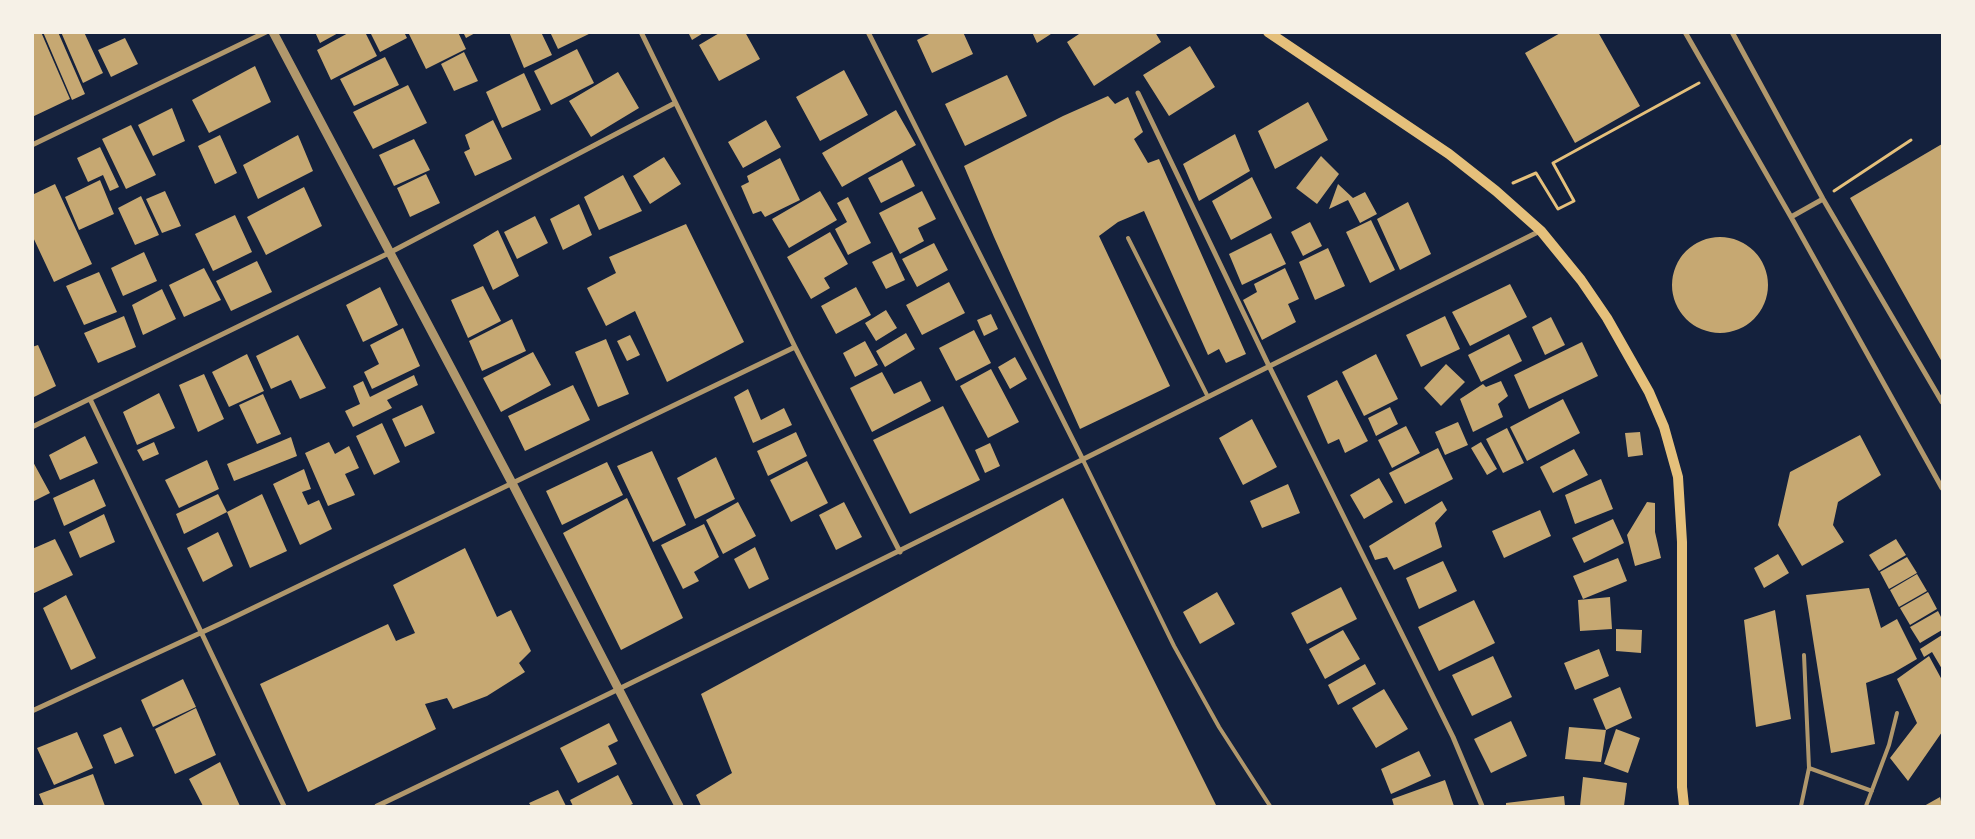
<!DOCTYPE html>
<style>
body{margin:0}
#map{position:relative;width:1975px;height:839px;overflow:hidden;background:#14213d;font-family:"Archivo Narrow",sans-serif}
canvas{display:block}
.frame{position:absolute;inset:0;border:34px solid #f6f1e7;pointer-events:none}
</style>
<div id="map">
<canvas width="1975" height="839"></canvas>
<div class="frame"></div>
</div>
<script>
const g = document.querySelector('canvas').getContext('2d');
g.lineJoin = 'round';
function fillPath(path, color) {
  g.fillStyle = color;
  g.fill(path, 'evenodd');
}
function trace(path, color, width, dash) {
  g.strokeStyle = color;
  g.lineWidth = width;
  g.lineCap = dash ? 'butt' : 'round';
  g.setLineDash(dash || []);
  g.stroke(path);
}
const building = new Path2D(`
 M 32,32 L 41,32 L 70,99 L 32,117 Z
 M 43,32 L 58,32 L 85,94 L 72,100 Z
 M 61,32 L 84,32 L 103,73 L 83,83 Z
 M 315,32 L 340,32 L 320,43 Z
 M 350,32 L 365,32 L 377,56 L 331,80 L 317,50 Z
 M 370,32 L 404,32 L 407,38 L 380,52 Z
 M 408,32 L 458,32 L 466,49 L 426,69 Z
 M 463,32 L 477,32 L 466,38 Z
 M 509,32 L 541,32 L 552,55 L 524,68 Z
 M 550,32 L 593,32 L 558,49 Z
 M 688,32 L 705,32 L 692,40 Z
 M 721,32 L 745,32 L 760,59 L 719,81 L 699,45 Z
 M 933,32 L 963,32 L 973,54 L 932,73 L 917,40 Z
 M 1032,32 L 1054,32 L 1037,43 Z
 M 1082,32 L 1155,32 L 1161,42 L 1094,86 L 1067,42 Z
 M 1562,32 L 1598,32 L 1640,106 L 1575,143 L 1525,53 Z
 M 125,38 L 138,64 L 111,77 L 98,50 Z
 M 1190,46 L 1215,87 L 1169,116 L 1143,75 Z
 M 577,49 L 594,83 L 551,105 L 534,71 Z
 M 464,52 L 478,81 L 454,91 L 441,64 Z
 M 385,57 L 399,85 L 354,106 L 340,79 Z
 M 255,66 L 271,102 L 209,133 L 192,100 Z
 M 844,70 L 868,115 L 820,141 L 796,97 Z
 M 618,72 L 639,108 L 591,137 L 569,101 Z
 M 524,73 L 541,110 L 502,128 L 486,92 Z
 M 1007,75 L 1027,116 L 965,146 L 945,104 Z
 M 408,85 L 427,123 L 373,149 L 353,112 Z
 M 1108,96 L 1115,104 L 1128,97 L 1143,132 L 1134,139 L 1148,163 L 1159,159 L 1246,354 L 1226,363 L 1219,349 L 1208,355 L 1144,211 L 1118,222 L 1099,236 L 1170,386 L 1080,429 L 994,237 L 964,166 L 1063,116 Z
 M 1308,102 L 1328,140 L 1275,169 L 1258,131 Z
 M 172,108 L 185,141 L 153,156 L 138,125 Z
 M 896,110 L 916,145 L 842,187 L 822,153 Z
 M 493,120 L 512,159 L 475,176 L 464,152 L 470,149 L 465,135 Z
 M 766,120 L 781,147 L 743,168 L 728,142 Z
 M 131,125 L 156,175 L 126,189 L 102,139 Z
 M 1235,134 L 1250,171 L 1199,201 L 1183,164 Z
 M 220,135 L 237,173 L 215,184 L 198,146 Z
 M 298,135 L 313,171 L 258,199 L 243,165 Z
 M 414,139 L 430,170 L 394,186 L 379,155 Z
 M 1942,144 L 1942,362 L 1850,198 Z
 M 100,147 L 119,187 L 110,191 L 103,175 L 88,182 L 77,158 Z
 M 1321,156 L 1339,174 L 1317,204 L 1296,188 Z
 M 664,157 L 681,184 L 650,204 L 633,176 Z
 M 780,158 L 800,200 L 765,217 L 761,211 L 753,214 L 741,186 L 749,182 L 747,176 Z
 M 902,160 L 915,186 L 881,203 L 868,178 Z
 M 426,174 L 440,203 L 410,217 L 397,188 Z
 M 623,175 L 642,211 L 599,230 L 584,197 Z
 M 1252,177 L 1272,218 L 1231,240 L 1212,201 Z
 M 100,180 L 114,214 L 79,230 L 65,197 Z
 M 55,184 L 92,264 L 54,282 L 32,235 L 32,195 Z
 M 1338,184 L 1353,198 L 1365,192 L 1377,214 L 1360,223 L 1348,200 L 1329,209 Z
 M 304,187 L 322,226 L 266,255 L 247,217 Z
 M 165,191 L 181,226 L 162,233 L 146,199 Z
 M 820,191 L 837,220 L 789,248 L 772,219 Z
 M 922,191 L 936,219 L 918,228 L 924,241 L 900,254 L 879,213 Z
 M 141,196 L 159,235 L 135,245 L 118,208 Z
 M 848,197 L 871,243 L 848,255 L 835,229 L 847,222 L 837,203 Z
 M 1408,202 L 1431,254 L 1400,270 L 1377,219 Z
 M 579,204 L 592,235 L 563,250 L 550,219 Z
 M 235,215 L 252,252 L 213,271 L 195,234 Z
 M 535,216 L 548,243 L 517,259 L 504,232 Z
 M 1371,220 L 1395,270 L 1370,283 L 1346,232 Z
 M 1310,222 L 1322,246 L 1303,256 L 1291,232 Z
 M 686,224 L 744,342 L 667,382 L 635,311 L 606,326 L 587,288 L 616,273 L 609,257 Z
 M 498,230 L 519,276 L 493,290 L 473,245 Z
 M 830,232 L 848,264 L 824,278 L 830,288 L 811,299 L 787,257 Z
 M 1271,233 L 1286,264 L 1242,285 L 1229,254 Z
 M1672 285a48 48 0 1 1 96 0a48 48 0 1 1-96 0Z
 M 934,243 L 948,270 L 917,287 L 902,259 Z
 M 1328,248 L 1345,286 L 1315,300 L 1299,262 Z
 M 144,252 L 157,281 L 123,296 L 111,268 Z
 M 892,252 L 905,280 L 886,289 L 872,262 Z
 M 257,261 L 272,292 L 231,311 L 216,281 Z
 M 204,268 L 221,300 L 184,317 L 169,285 Z
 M 1285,268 L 1299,299 L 1288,304 L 1296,322 L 1262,340 L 1243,300 L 1257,292 L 1254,284 Z
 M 99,272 L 117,312 L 84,325 L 66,286 Z
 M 949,282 L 965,313 L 922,335 L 906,305 Z
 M 1510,284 L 1527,317 L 1470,346 L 1452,312 Z
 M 483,286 L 501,321 L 468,338 L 451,300 Z
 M 380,287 L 398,325 L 363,342 L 346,305 Z
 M 856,287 L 871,315 L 836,334 L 821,306 Z
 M 162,289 L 176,319 L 143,335 L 132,305 Z
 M 886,310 L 897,328 L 876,341 L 865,323 Z
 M 991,314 L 998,329 L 984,336 L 977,320 Z
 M 124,316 L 136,347 L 98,363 L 84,333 Z
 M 1445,316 L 1460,349 L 1421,367 L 1406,335 Z
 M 1551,317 L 1565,345 L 1545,355 L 1532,327 Z
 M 512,319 L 526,351 L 482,371 L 469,341 Z
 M 403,328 L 420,366 L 372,389 L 364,372 L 379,364 L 370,345 Z
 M 974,330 L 991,363 L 956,381 L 939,348 Z
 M 906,333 L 915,349 L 885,367 L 876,351 Z
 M 1509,334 L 1522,361 L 1481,382 L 1468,355 Z
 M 298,335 L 326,388 L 300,399 L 291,380 L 271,389 L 256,356 Z
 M 630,335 L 640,355 L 627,361 L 617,341 Z
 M 606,339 L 629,394 L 598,407 L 575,352 Z
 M 865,341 L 878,365 L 855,377 L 843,353 Z
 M 1582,342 L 1598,376 L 1529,409 L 1514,375 Z
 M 38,345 L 56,386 L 32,398 L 32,347 Z
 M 533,352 L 551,385 L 501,412 L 483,378 Z
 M 247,354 L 264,391 L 229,407 L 212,372 Z
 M 1376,354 L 1398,399 L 1364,416 L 1342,372 Z
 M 1015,357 L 1027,379 L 1010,389 L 998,367 Z
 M 1446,364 L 1465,382 L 1441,406 L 1424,388 Z
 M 991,369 L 1019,422 L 988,438 L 960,386 Z
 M 882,372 L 894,394 L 921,381 L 931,401 L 872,432 L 850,388 Z
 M 204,374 L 224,419 L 198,432 L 179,385 Z
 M 414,375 L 418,385 L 387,400 L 392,408 L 353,427 L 345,411 L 360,404 L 353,386 L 363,381 L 370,397 Z
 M 1337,380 L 1368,441 L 1345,453 L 1339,439 L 1328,444 L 1307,396 Z
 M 1501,381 L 1508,396 L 1498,404 L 1503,417 L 1473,432 L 1460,399 L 1483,384 L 1486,387 Z
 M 573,385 L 590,420 L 525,451 L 508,416 Z
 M 748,389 L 761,420 L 784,408 L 792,425 L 753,443 L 734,397 Z
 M 159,393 L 175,428 L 137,445 L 123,412 Z
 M 263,394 L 281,434 L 257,444 L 239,405 Z
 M 1563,399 L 1580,433 L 1527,461 L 1510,427 Z
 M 422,405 L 435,433 L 405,447 L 392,419 Z
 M 943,406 L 980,480 L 910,514 L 873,440 Z
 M 1390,407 L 1398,424 L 1376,436 L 1368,418 Z
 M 1252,419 L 1277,467 L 1243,485 L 1219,438 Z
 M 1458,422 L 1468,445 L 1445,455 L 1435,432 Z
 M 382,423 L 400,462 L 374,475 L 356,436 Z
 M 1406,426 L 1420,453 L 1392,468 L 1378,440 Z
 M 1507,428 L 1524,463 L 1503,473 L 1486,439 Z
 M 796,432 L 807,456 L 768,476 L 757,451 Z
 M 1640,432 L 1643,455 L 1628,457 L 1625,433 Z
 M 1860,435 L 1881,475 L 1838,502 L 1833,525 L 1844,542 L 1802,566 L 1778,525 L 1790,472 Z
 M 85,436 L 98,463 L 60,480 L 49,455 Z
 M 291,437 L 297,456 L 234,481 L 227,464 Z
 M 154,442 L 159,454 L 143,461 L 137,450 Z
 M 329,442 L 335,454 L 349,446 L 359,468 L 345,474 L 355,495 L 328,506 L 305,453 Z
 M 1481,442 L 1497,469 L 1487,475 L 1471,448 Z
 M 990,443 L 1000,466 L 985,473 L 975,450 Z
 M 1438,448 L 1453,479 L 1405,504 L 1389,473 Z
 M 1574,449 L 1588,475 L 1553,493 L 1540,467 Z
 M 652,451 L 686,525 L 653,542 L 617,466 Z
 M 716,457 L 735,499 L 695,519 L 677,478 Z
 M 32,460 L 50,493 L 32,502 Z
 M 207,460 L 219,489 L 179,508 L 165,480 Z
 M 807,461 L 828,503 L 791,522 L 770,480 Z
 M 607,462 L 623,495 L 562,525 L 546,491 Z
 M 304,469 L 311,489 L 302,492 L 308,505 L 319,500 L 332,529 L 300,545 L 273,484 Z
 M 1379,478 L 1393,502 L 1364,519 L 1350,495 Z
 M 94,479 L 106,506 L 64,526 L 53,498 Z
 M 1601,479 L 1613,509 L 1575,524 L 1565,495 Z
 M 1288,484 L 1300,513 L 1262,528 L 1250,501 Z
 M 218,494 L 227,512 L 184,534 L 176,514 Z
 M 262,494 L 287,551 L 250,568 L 227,512 Z
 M 627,498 L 683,618 L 621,650 L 563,533 Z
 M 1063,498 L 1216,805 L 701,806 L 696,795 L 732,773 L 701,694 Z
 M 1442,501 L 1447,510 L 1435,523 L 1442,547 L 1394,570 L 1387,557 L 1375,560 L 1369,546 Z
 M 738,502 L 756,536 L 723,554 L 706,520 Z
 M 844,502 L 862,537 L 836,550 L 819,515 Z
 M 1647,502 L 1655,503 L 1655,532 L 1661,558 L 1635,566 L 1627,535 Z
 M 1540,510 L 1551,536 L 1504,558 L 1492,531 Z
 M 104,514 L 115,542 L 80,558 L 69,532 Z
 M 1613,519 L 1624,543 L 1584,563 L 1572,538 Z
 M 704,524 L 719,557 L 694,572 L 699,581 L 683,589 L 661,545 Z
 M 218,532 L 233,566 L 203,582 L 187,548 Z
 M 55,539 L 73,575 L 32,594 L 32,549 Z
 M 1896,539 L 1906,555 L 1879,571 L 1869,555 Z
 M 755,547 L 769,579 L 749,589 L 734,559 Z
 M 465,548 L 497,617 L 511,610 L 531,651 L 519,663 L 525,672 L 487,696 L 453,709 L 447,698 L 425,704 L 436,729 L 308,792 L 260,684 L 388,624 L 396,641 L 415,633 L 393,585 Z
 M 1778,554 L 1789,573 L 1764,588 L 1754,568 Z
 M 1907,557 L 1917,573 L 1889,589 L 1880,572 Z
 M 1618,558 L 1627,581 L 1583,599 L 1573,576 Z
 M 1443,561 L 1457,591 L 1419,609 L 1406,578 Z
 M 1917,574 L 1927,591 L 1899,607 L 1890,590 Z
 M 1341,587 L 1357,619 L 1307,644 L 1291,613 Z
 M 1869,588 L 1881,628 L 1897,619 L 1917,659 L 1893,673 L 1866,683 L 1875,744 L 1831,753 L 1806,595 Z
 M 1217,592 L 1235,624 L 1200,644 L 1183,612 Z
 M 1928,592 L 1937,609 L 1910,625 L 1900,608 Z
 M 66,595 L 96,658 L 71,670 L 43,608 Z
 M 1610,597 L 1612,629 L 1580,631 L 1578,600 Z
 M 1474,600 L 1495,643 L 1439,671 L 1418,627 Z
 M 1775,610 L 1791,719 L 1756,727 L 1744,620 Z
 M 1938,611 L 1942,619 L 1942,630 L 1920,643 L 1910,627 Z
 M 1616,629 L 1642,630 L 1641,653 L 1616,651 Z
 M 1343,630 L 1360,659 L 1325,679 L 1309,649 Z
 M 1942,635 L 1942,669 L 1932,652 L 1924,657 L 1920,649 Z
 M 1599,649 L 1609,676 L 1575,690 L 1564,663 Z
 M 1493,656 L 1512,697 L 1472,716 L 1452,675 Z
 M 1929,656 L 1942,680 L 1942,732 L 1908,781 L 1890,758 L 1917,723 L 1897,679 Z
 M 1365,664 L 1376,684 L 1338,705 L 1328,685 Z
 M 183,679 L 196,707 L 153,727 L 141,700 Z
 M 1620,687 L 1632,718 L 1606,730 L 1593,699 Z
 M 1384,689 L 1408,729 L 1376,748 L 1352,708 Z
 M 196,708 L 216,755 L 175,774 L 155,729 Z
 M 1511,721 L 1527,756 L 1491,773 L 1474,739 Z
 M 609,723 L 618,741 L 608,746 L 617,764 L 578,783 L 560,748 Z
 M 121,727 L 134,756 L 115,764 L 103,735 Z
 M 1569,727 L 1606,730 L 1601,762 L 1565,759 Z
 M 1616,729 L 1640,738 L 1628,773 L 1604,764 Z
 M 77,732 L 93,768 L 54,785 L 37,748 Z
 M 1419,751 L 1431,776 L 1391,794 L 1381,769 Z
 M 220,762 L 240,806 L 203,806 L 189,779 Z
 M 93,774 L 105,806 L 44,806 L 39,794 Z
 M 618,775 L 633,804 L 628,806 L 573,806 L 570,800 Z
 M 1583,777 L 1627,783 L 1624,806 L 1580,806 Z
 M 1445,780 L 1454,806 L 1394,806 L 1392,799 Z
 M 558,790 L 566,806 L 531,806 L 529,803 Z
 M 1564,796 L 1565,806 L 1506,806 L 1506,803 Z
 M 1940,797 L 1942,806 L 1924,806 Z`);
const path = new Path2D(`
 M 1513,183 L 1536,173 L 1558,209 L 1574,201 L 1553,163 L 1699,83
 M 1834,191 L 1911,140`);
const service = new Path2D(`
 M 1128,238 L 1208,397
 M 1083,460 L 1174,646 L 1219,727 L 1270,806
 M 1809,768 L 1872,791
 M 1801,806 L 1809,768 L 1804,655
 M 1866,806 L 1889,745 L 1897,713`);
const minor = new Path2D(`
 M 641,32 L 795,347 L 900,552
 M 868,32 L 1083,460
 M 1685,32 L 1791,217 L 1942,488
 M 1732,32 L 1823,199 L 1942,402
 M 1138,93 L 1269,366 L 1453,737 L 1482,806
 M 32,145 L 266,32
 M 1791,217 L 1823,199
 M 90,399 L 284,806
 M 32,427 L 389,253 L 675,103
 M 32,711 L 224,622 L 795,347
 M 377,806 C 767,619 1153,424 1540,231`);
const tertiary = new Path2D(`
 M 273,32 L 512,483 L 679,806`);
const secondary = new Path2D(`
 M 1268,32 L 1449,154 L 1496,191 L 1541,231 L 1581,280 L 1607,318 L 1649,392 L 1664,427 L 1678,477 L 1682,542 L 1682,787 L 1684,806`);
fillPath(building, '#c6a872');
trace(path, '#e5c07b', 3);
trace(service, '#b1986c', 4);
trace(minor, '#b1986c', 5);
trace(tertiary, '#b1986c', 9);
trace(secondary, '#e5c07b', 10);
</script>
